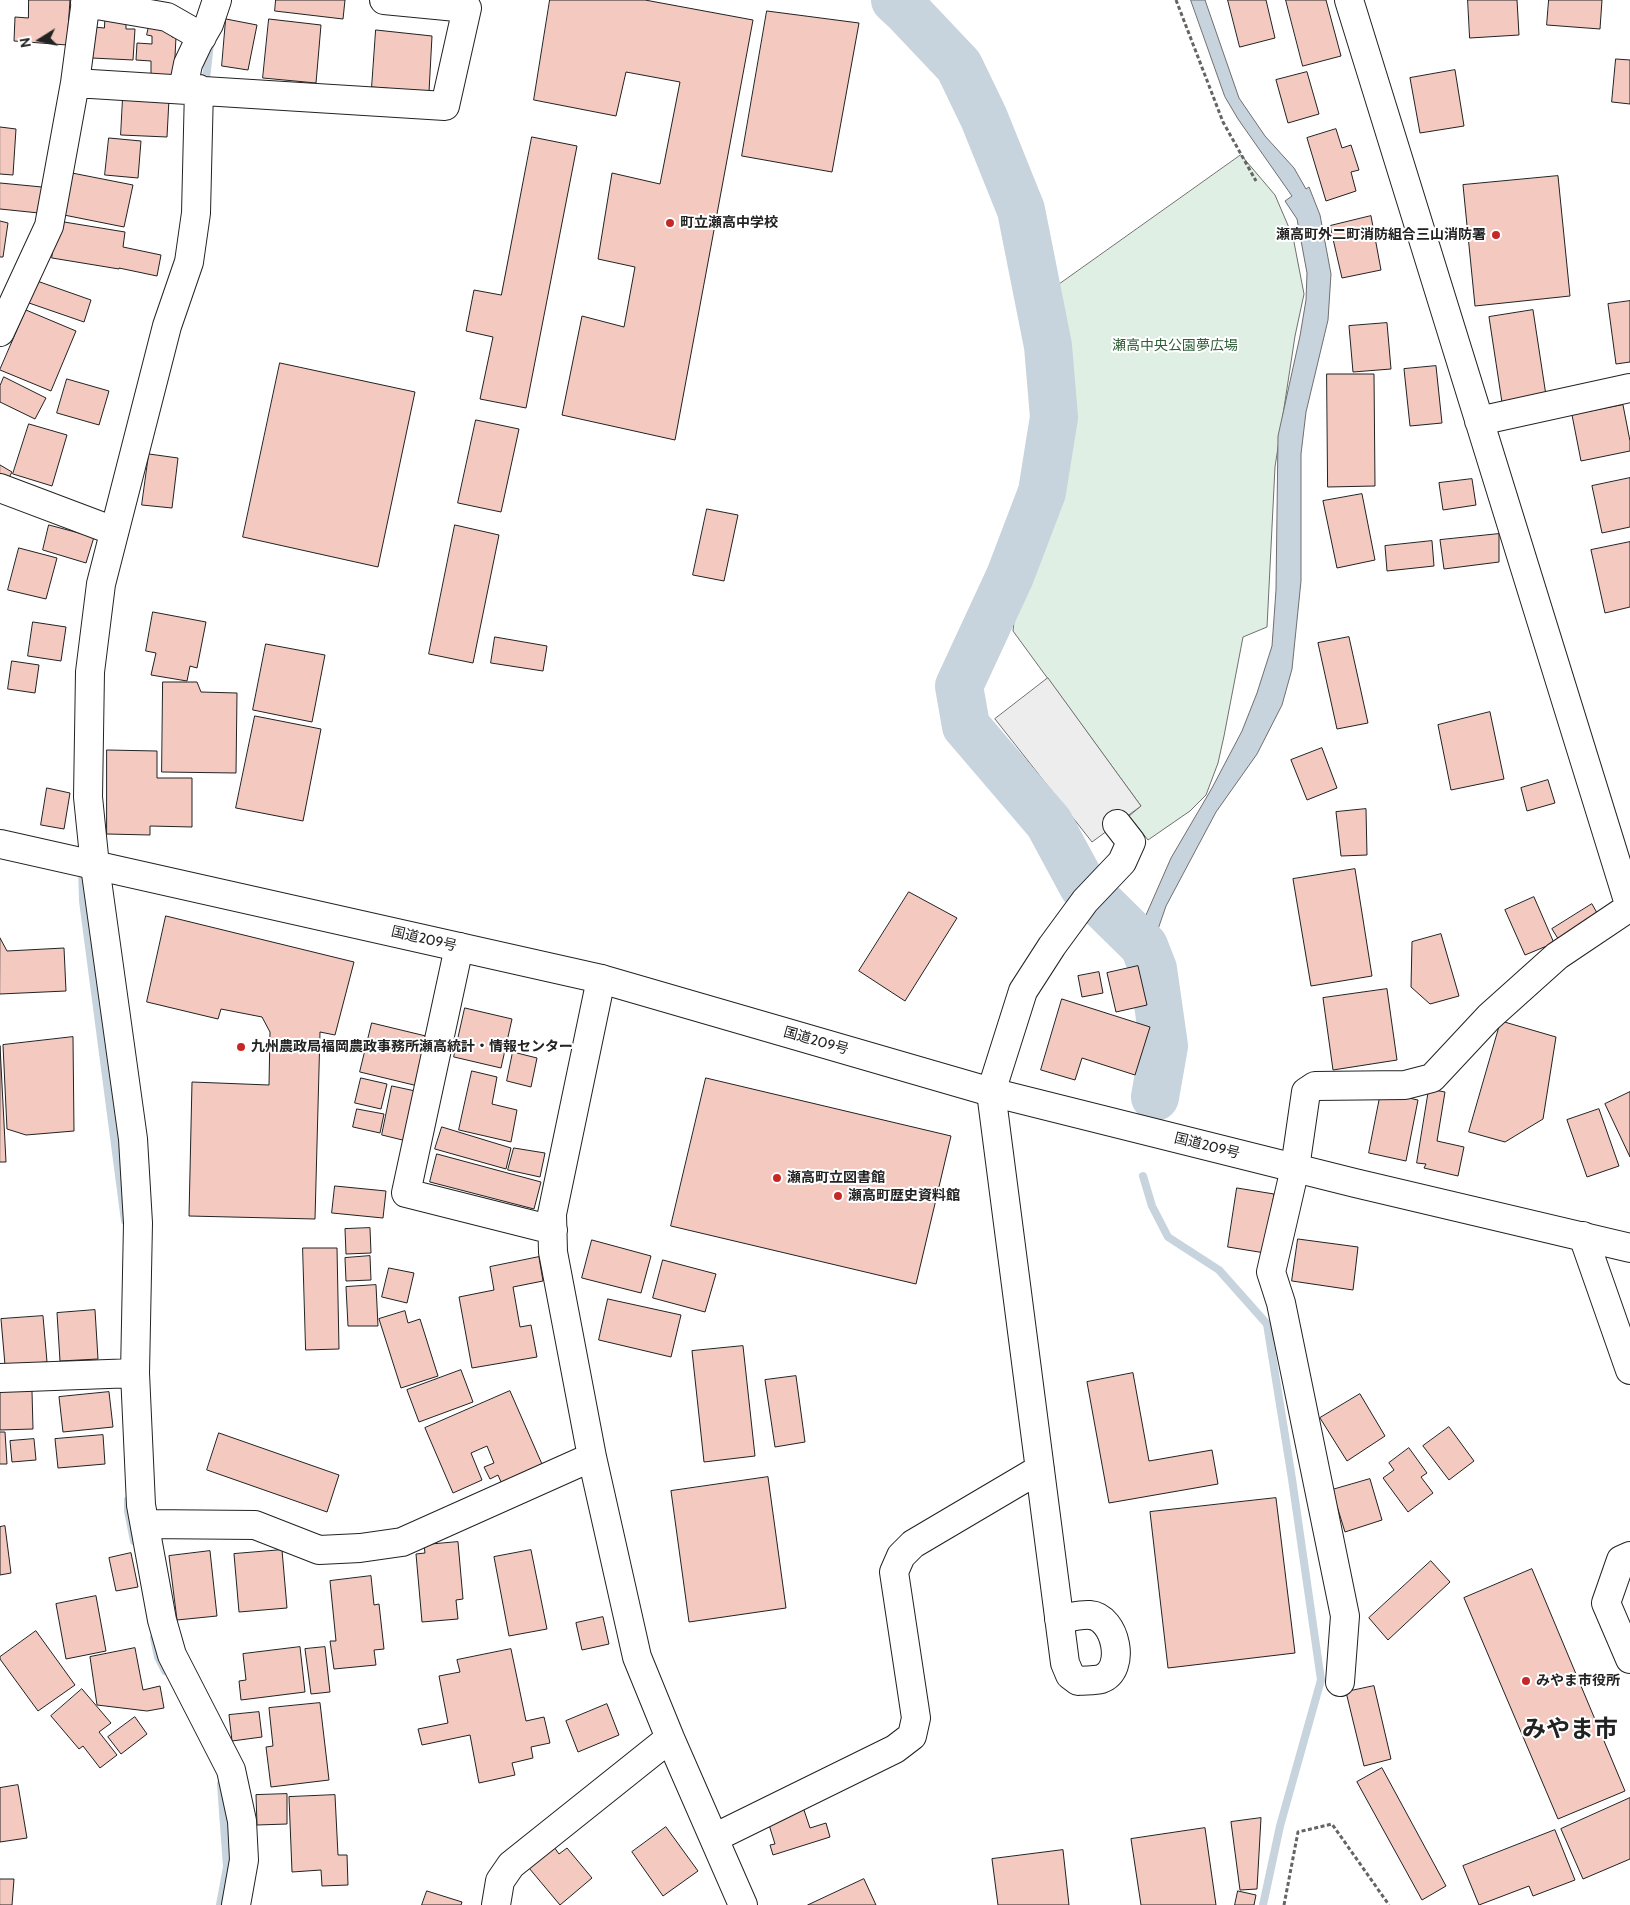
<!DOCTYPE html>
<meta charset="utf-8">
<style>
body{margin:0}
#map{position:relative;width:1630px;height:1905px;overflow:hidden;background:#fff;font-family:Cabin,sans-serif}
canvas{display:block}
.north{position:absolute;left:15px;top:15px;width:50px;height:50px;-webkit-text-stroke:4px #fff;paint-order:stroke;rotate:260deg;font-size:14px;font-weight:700;line-height:20px;text-align:center;color:#222}
.north::after{content:'';display:block;margin:auto;width:18px;height:22px;background:#222;clip-path:polygon(50% 0,100% 100%,50% 72%,0 100%)}
</style>
<div id="map">
<canvas width="1630" height="1905"></canvas>
<div class="north">N</div>
</div>
<script>
const g = document.querySelector('canvas').getContext('2d');
g.lineJoin = 'round';
function fillPath(path, color) {
  g.fillStyle = color;
  g.fill(path, 'evenodd');
}
function trace(path, color, width, dash) {
  g.strokeStyle = color;
  g.lineWidth = width;
  g.lineCap = dash ? 'butt' : 'round';
  g.setLineDash(dash || []);
  g.stroke(path);
}
function write(font, color, halo, rows, align = 'center') {
  g.font = font + ' Cabin,"Noto Sans JP",sans-serif';
  g.lineWidth = 4;
  g.setLineDash([]);
  g.textBaseline = 'middle';
  g.strokeStyle = halo;
  g.fillStyle = color;
  for (const [text, x, y, turn = 0] of rows) {
    g.save();
    g.translate(x, y);
    g.rotate((+turn || 0) * Math.PI / 180);
    g.textAlign = isNaN(turn) ? turn : align;
    if (halo) g.strokeText(text, 0, 0);
    g.fillText(text, 0, 0);
    g.restore();
  }
}
const green = new Path2D(`
 M 1241,155 L 1275,195 L 1293,237 L 1304,294 L 1295,336 L 1275,467 L 1267,627 L 1243,637 L 1224,736 L 1218,763 L 1206,795 L 1190,811 L 1148,840 L 1129,816 L 1141,806 L 1013,631 L 1015,611 L 1051,517 L 1066,410 L 1047,293 Z`);
const parking = new Path2D(`
 M 1048,678 L 1141,806 L 1092,842 L 995,719 Z`);
const water = new Path2D(`
 M 1191,0 L 1205,0 L 1239,98 L 1265,136 L 1294,168 L 1306,189 L 1309,187 L 1320,215 L 1331,274 L 1328,320 L 1306,412 L 1301,454 L 1301,581 L 1292,669 L 1282,705 L 1257,754 L 1216,812 L 1166,906 L 1156,935 L 1139,931 L 1171,858 L 1212,788 L 1242,731 L 1257,693 L 1272,646 L 1276,590 L 1278,436 L 1300,336 L 1306,300 L 1307,273 L 1297,219 L 1285,201 L 1292,196 L 1238,119 L 1225,97 Z`);
const stream = new Path2D(`
 M 205,87 L 210,44
 M 82,868 L 83,901 L 125,1221
 M 1143,1176 L 1152,1206 L 1168,1237 L 1219,1270 L 1267,1324 L 1292,1479 L 1321,1680 L 1280,1826 L 1263,1905
 M 128,1500 L 128,1511 L 134,1541
 M 154,1638 L 158,1657 L 165,1671
 M 220,1905 L 227,1867 L 221,1784`);
const river = new Path2D(`
 M 895,0 L 906,10 L 959,66 L 984,118 L 1021,210 L 1048,346 L 1054,417 L 1042,492 L 1010,576 L 959,686 L 966,726 L 1049,823 L 1083,886 L 1144,946 L 1153,969 L 1164,1046 L 1155,1097`);
const building = new Path2D(`
 M 29,0 L 70,0 L 67,45 L 14,41 L 15,17 L 28,18 Z
 M 276,0 L 345,0 L 343,19 L 275,11 Z
 M 550,0 L 645,0 L 753,20 L 675,440 L 562,415 L 582,316 L 624,327 L 635,267 L 598,259 L 612,173 L 660,184 L 680,82 L 626,72 L 616,116 L 534,100 Z
 M 1228,0 L 1266,0 L 1275,38 L 1240,47 Z
 M 1286,0 L 1326,0 L 1341,56 L 1303,66 Z
 M 1468,0 L 1517,0 L 1519,35 L 1470,38 Z
 M 1549,0 L 1602,0 L 1600,29 L 1547,25 Z
 M 106,7 L 126,8 L 126,29 L 135,29 L 133,60 L 92,58 L 94,27 L 104,28 Z
 M 767,11 L 859,23 L 832,172 L 742,156 Z
 M 151,17 L 175,23 L 172,37 L 176,37 L 174,76 L 151,76 L 151,61 L 136,60 L 137,43 L 152,44 L 152,36 L 147,35 Z
 M 226,19 L 257,25 L 248,70 L 222,66 Z
 M 269,19 L 321,25 L 316,83 L 263,78 Z
 M 376,30 L 432,36 L 429,92 L 372,87 Z
 M 1616,59 L 1630,60 L 1630,104 L 1612,102 Z
 M 1455,70 L 1464,126 L 1420,133 L 1410,78 Z
 M 1307,72 L 1319,114 L 1288,123 L 1276,80 Z
 M 123,97 L 169,99 L 167,137 L 121,135 Z
 M 0,127 L 16,129 L 13,175 L 0,174 Z
 M 1336,129 L 1342,148 L 1351,145 L 1359,170 L 1351,172 L 1356,191 L 1326,201 L 1307,138 Z
 M 532,137 L 577,146 L 526,408 L 480,399 L 493,337 L 466,331 L 474,290 L 501,295 Z
 M 109,138 L 141,141 L 138,178 L 105,175 Z
 M 72,173 L 133,185 L 124,227 L 64,215 Z
 M 1558,176 L 1570,296 L 1475,306 L 1463,185 Z
 M 0,183 L 42,187 L 39,213 L 0,209 Z
 M 1371,216 L 1381,270 L 1342,278 L 1330,226 Z
 M 0,221 L 8,223 L 3,257 L 0,257 Z
 M 58,221 L 125,232 L 123,247 L 161,255 L 157,276 L 119,268 L 119,269 L 52,258 Z
 M 37,281 L 91,300 L 84,322 L 29,303 Z
 M 1630,301 L 1630,362 L 1616,364 L 1608,304 Z
 M 26,310 L 76,331 L 51,391 L 0,370 Z
 M 1533,310 L 1547,402 L 1503,409 L 1489,317 Z
 M 1387,323 L 1391,369 L 1353,372 L 1349,326 Z
 M 280,363 L 415,392 L 378,567 L 243,537 Z
 M 1436,366 L 1442,423 L 1410,426 L 1404,369 Z
 M 1327,374 L 1374,374 L 1375,486 L 1328,487 Z
 M 4,377 L 46,398 L 35,419 L 0,402 L 0,386 Z
 M 67,379 L 109,391 L 99,425 L 57,413 Z
 M 1623,405 L 1630,441 L 1630,451 L 1581,461 L 1572,415 Z
 M 476,420 L 519,429 L 501,512 L 458,503 Z
 M 29,424 L 67,435 L 52,486 L 13,474 Z
 M 149,454 L 178,458 L 172,508 L 142,505 Z
 M 0,465 L 12,472 L 4,487 L 0,485 Z
 M 1630,478 L 1630,527 L 1602,533 L 1592,486 Z
 M 1472,479 L 1476,505 L 1443,510 L 1439,483 Z
 M 1362,494 L 1375,560 L 1337,568 L 1323,501 Z
 M 707,509 L 738,515 L 724,581 L 693,575 Z
 M 49,525 L 94,537 L 86,563 L 43,550 Z
 M 455,525 L 499,535 L 473,663 L 429,654 Z
 M 1499,534 L 1499,562 L 1444,569 L 1440,540 Z
 M 1432,541 L 1434,566 L 1387,571 L 1385,546 Z
 M 1630,542 L 1630,607 L 1605,613 L 1591,550 Z
 M 19,548 L 57,558 L 46,599 L 8,590 Z
 M 153,612 L 206,622 L 197,668 L 190,666 L 187,681 L 151,675 L 156,653 L 146,651 Z
 M 33,622 L 66,627 L 61,661 L 28,656 Z
 M 495,637 L 547,646 L 543,671 L 491,663 Z
 M 1349,637 L 1368,723 L 1337,729 L 1318,643 Z
 M 266,644 L 325,655 L 312,722 L 253,710 Z
 M 12,661 L 39,665 L 35,693 L 8,689 Z
 M 163,682 L 197,682 L 201,692 L 237,693 L 236,773 L 162,772 Z
 M 1490,712 L 1504,779 L 1451,790 L 1438,725 Z
 M 255,716 L 321,729 L 303,821 L 236,808 Z
 M 1322,748 L 1337,788 L 1307,800 L 1291,760 Z
 M 107,750 L 157,751 L 157,778 L 192,778 L 192,827 L 150,826 L 150,835 L 107,834 Z
 M 1548,780 L 1555,803 L 1527,811 L 1521,788 Z
 M 47,788 L 70,793 L 64,829 L 41,825 Z
 M 1366,809 L 1367,855 L 1341,856 L 1336,812 Z
 M 1355,869 L 1372,976 L 1311,986 L 1293,879 Z
 M 909,892 L 957,918 L 905,1001 L 859,971 Z
 M 1534,897 L 1554,943 L 1525,955 L 1505,910 Z
 M 1592,904 L 1601,920 L 1562,945 L 1552,929 Z
 M 166,916 L 354,962 L 335,1035 L 320,1032 L 315,1219 L 189,1216 L 192,1082 L 269,1085 L 270,1032 L 262,1017 L 221,1009 L 218,1019 L 147,1002 Z
 M 1441,934 L 1459,996 L 1430,1004 L 1411,987 L 1412,942 Z
 M 0,938 L 7,951 L 64,948 L 66,991 L 0,994 Z
 M 1138,966 L 1147,1005 L 1116,1012 L 1107,973 Z
 M 1099,972 L 1103,993 L 1082,997 L 1078,976 Z
 M 1387,989 L 1397,1060 L 1333,1070 L 1323,998 Z
 M 1062,999 L 1150,1027 L 1135,1075 L 1082,1058 L 1075,1080 L 1041,1070 Z
 M 465,1008 L 512,1019 L 501,1068 L 454,1057 Z
 M 1501,1021 L 1556,1037 L 1543,1119 L 1505,1142 L 1469,1132 Z
 M 372,1023 L 430,1037 L 418,1086 L 360,1072 Z
 M 73,1037 L 74,1131 L 26,1135 L 7,1129 L 3,1045 Z
 M 0,1046 L 6,1162 L 0,1162 Z
 M 513,1052 L 537,1058 L 531,1087 L 507,1081 Z
 M 472,1071 L 497,1077 L 492,1104 L 517,1110 L 511,1142 L 459,1130 Z
 M 361,1078 L 387,1084 L 381,1109 L 355,1103 Z
 M 706,1078 L 951,1136 L 916,1284 L 671,1226 Z
 M 392,1086 L 434,1095 L 423,1145 L 382,1135 Z
 M 1429,1089 L 1445,1092 L 1437,1141 L 1464,1147 L 1458,1176 L 1424,1168 L 1426,1164 L 1417,1163 Z
 M 1381,1092 L 1418,1100 L 1406,1161 L 1369,1153 Z
 M 1630,1092 L 1630,1157 L 1605,1104 Z
 M 357,1109 L 384,1114 L 380,1133 L 353,1127 Z
 M 1599,1109 L 1619,1166 L 1587,1177 L 1567,1120 Z
 M 442,1127 L 511,1148 L 506,1169 L 435,1149 Z
 M 514,1148 L 545,1153 L 540,1177 L 508,1170 Z
 M 437,1154 L 541,1182 L 534,1209 L 430,1182 Z
 M 335,1186 L 386,1191 L 383,1218 L 332,1213 Z
 M 1237,1188 L 1274,1194 L 1265,1253 L 1228,1247 Z
 M 370,1228 L 371,1253 L 346,1254 L 345,1229 Z
 M 1298,1239 L 1358,1247 L 1353,1290 L 1292,1281 Z
 M 592,1240 L 651,1256 L 641,1293 L 582,1278 Z
 M 303,1248 L 337,1248 L 339,1349 L 306,1350 Z
 M 370,1256 L 371,1280 L 346,1281 L 345,1258 Z
 M 539,1257 L 543,1281 L 513,1287 L 520,1327 L 531,1325 L 537,1357 L 472,1368 L 459,1297 L 494,1290 L 490,1267 Z
 M 663,1260 L 716,1274 L 705,1312 L 653,1298 Z
 M 389,1268 L 414,1273 L 407,1303 L 382,1297 Z
 M 376,1285 L 378,1326 L 348,1326 L 346,1287 Z
 M 608,1299 L 681,1315 L 671,1357 L 599,1340 Z
 M 95,1310 L 98,1359 L 60,1361 L 57,1313 Z
 M 405,1311 L 408,1323 L 420,1319 L 438,1376 L 401,1388 L 379,1319 Z
 M 43,1316 L 47,1362 L 5,1365 L 1,1319 Z
 M 743,1346 L 755,1456 L 704,1462 L 692,1351 Z
 M 461,1370 L 473,1402 L 419,1422 L 407,1390 Z
 M 1133,1373 L 1149,1461 L 1212,1450 L 1218,1484 L 1109,1503 L 1087,1382 Z
 M 796,1376 L 805,1442 L 775,1447 L 765,1380 Z
 M 32,1391 L 33,1429 L 0,1430 L 0,1392 Z
 M 510,1391 L 545,1471 L 504,1489 L 498,1475 L 490,1479 L 484,1467 L 494,1463 L 487,1446 L 471,1453 L 482,1480 L 453,1493 L 425,1428 Z
 M 109,1392 L 113,1427 L 63,1432 L 59,1397 Z
 M 1360,1394 L 1385,1436 L 1347,1461 L 1320,1418 Z
 M 1449,1427 L 1474,1461 L 1449,1480 L 1423,1446 Z
 M 0,1432 L 5,1432 L 7,1464 L 0,1464 Z
 M 219,1433 L 339,1475 L 327,1512 L 207,1470 Z
 M 103,1435 L 105,1464 L 58,1468 L 55,1439 Z
 M 34,1439 L 36,1460 L 12,1462 L 10,1441 Z
 M 1409,1448 L 1427,1473 L 1421,1477 L 1433,1493 L 1408,1512 L 1383,1478 L 1394,1470 L 1389,1463 Z
 M 768,1477 L 786,1608 L 689,1622 L 671,1491 Z
 M 1370,1479 L 1382,1520 L 1345,1532 L 1332,1490 Z
 M 1276,1498 L 1295,1653 L 1168,1668 L 1150,1512 Z
 M 5,1526 L 11,1573 L 0,1575 L 0,1527 Z
 M 458,1542 L 463,1599 L 456,1600 L 458,1619 L 422,1622 L 416,1554 L 425,1553 L 424,1545 Z
 M 282,1550 L 287,1608 L 239,1612 L 234,1554 Z
 M 531,1550 L 547,1629 L 509,1636 L 494,1557 Z
 M 210,1551 L 217,1616 L 177,1620 L 169,1556 Z
 M 131,1553 L 138,1587 L 116,1591 L 109,1558 Z
 M 1431,1561 L 1450,1582 L 1388,1640 L 1369,1618 Z
 M 1532,1569 L 1625,1791 L 1558,1819 L 1464,1598 Z
 M 371,1576 L 374,1605 L 379,1604 L 384,1649 L 374,1650 L 376,1665 L 334,1669 L 330,1641 L 336,1641 L 330,1581 Z
 M 96,1596 L 106,1651 L 66,1659 L 56,1604 Z
 M 603,1617 L 609,1644 L 582,1650 L 576,1623 Z
 M 36,1631 L 75,1685 L 38,1711 L 0,1659 L 0,1657 Z
 M 300,1647 L 305,1692 L 241,1700 L 239,1681 L 246,1680 L 243,1654 Z
 M 325,1647 L 330,1692 L 311,1694 L 305,1649 Z
 M 135,1648 L 143,1690 L 160,1686 L 164,1708 L 147,1711 L 97,1705 L 90,1657 Z
 M 511,1649 L 526,1721 L 544,1717 L 550,1743 L 531,1747 L 533,1758 L 512,1763 L 515,1775 L 479,1783 L 470,1735 L 422,1745 L 418,1729 L 448,1723 L 439,1676 L 460,1672 L 457,1660 Z
 M 1374,1686 L 1391,1759 L 1364,1766 L 1346,1692 Z
 M 82,1689 L 111,1723 L 99,1732 L 117,1755 L 100,1768 L 83,1746 L 79,1749 L 51,1716 Z
 M 320,1703 L 329,1780 L 271,1787 L 266,1747 L 273,1746 L 269,1708 Z
 M 607,1704 L 619,1735 L 578,1752 L 566,1721 Z
 M 259,1712 L 262,1737 L 232,1741 L 229,1715 Z
 M 135,1717 L 147,1734 L 121,1754 L 108,1737 Z
 M 1382,1768 L 1446,1886 L 1422,1900 L 1357,1782 Z
 M 18,1785 L 27,1838 L 0,1842 L 0,1788 Z
 M 287,1794 L 287,1824 L 257,1825 L 256,1795 Z
 M 335,1795 L 338,1855 L 347,1855 L 348,1885 L 322,1886 L 321,1870 L 292,1872 L 289,1797 Z
 M 1630,1798 L 1630,1859 L 1583,1879 L 1561,1829 Z
 M 803,1807 L 810,1828 L 826,1823 L 830,1837 L 773,1855 L 770,1845 L 775,1844 L 765,1812 Z
 M 1261,1818 L 1257,1889 L 1240,1890 L 1231,1822 Z
 M 666,1827 L 698,1871 L 663,1896 L 632,1852 Z
 M 1205,1828 L 1216,1905 L 1141,1905 L 1131,1839 Z
 M 1555,1830 L 1575,1880 L 1533,1896 L 1529,1886 L 1479,1905 L 1463,1866 Z
 M 554,1847 L 559,1854 L 567,1848 L 592,1878 L 560,1905 L 529,1868 Z
 M 1063,1850 L 1069,1905 L 998,1905 L 992,1859 Z
 M 0,1879 L 14,1879 L 12,1905 L 0,1905 Z
 M 864,1879 L 876,1905 L 808,1905 Z
 M 427,1891 L 462,1902 L 461,1905 L 422,1905 Z
 M 1238,1891 L 1256,1895 L 1254,1905 L 1235,1905 Z`);
const path = new Path2D(`
 M 1176,0 L 1223,122 L 1256,181
 M 1284,1905 L 1298,1832 L 1332,1824 L 1389,1905`);
const minor = new Path2D(`
 M 1349,0 L 1630,907
 M 85,3 L 167,17 L 202,37
 M 75,83 L 445,106 L 467,8 L 384,0
 M 183,89 L 188,64 L 198,43 L 209,24 L 217,0
 M 199,89 L 196,213 L 189,262 L 167,326 L 101,584 L 90,672 L 88,797 L 95,866 L 133,1139 L 138,1223 L 135,1373 L 141,1505 L 162,1620 L 172,1655 L 231,1770 L 242,1821 L 244,1860 L 236,1905
 M 0,332 L 49,226 L 75,83 L 86,0
 M 1479,421 L 1630,388
 M 0,488 L 114,531
 M 459,947 L 406,1193 L 553,1230
 M 601,979 L 552,1214 L 553,1252 L 592,1457 L 637,1657 L 670,1738 L 743,1905
 M 1583,1236 L 1630,1370
 M 0,1378 L 135,1373
 M 145,1524 L 255,1525 L 319,1550 L 360,1548 L 402,1542 L 592,1457
 M 1630,1556 L 1621,1560 L 1606,1603 L 1630,1659
 M 1059,1619 C 1069,1618 1081,1614 1090,1615 C 1116,1617 1127,1670 1101,1679 C 1094,1681 1085,1680 1078,1681 L 1070,1675 L 1065,1663 L 991,1092 L 1023,991 L 1052,946 L 1085,901 L 1122,862 L 1131,842 L 1117,824
 M 1340,1682 L 1345,1616 L 1281,1303 L 1271,1272 L 1295,1168 L 1306,1092 L 1315,1086 L 1405,1085 L 1432,1078 L 1489,1017 L 1557,956 L 1630,907
 M 714,1838 L 895,1749 L 912,1736 L 916,1718 L 894,1572 L 901,1556 L 913,1544 L 1040,1469
 M 496,1905 L 500,1881 L 511,1865 L 670,1738`);
const highway = new Path2D(`
 M 0,844 L 601,979 L 991,1092 L 1355,1183 L 1630,1248`);
const markers = [
 [670,223,5,"#c62828"],
 [1496,235,5,"#c62828"],
 [241,1047,5,"#c62828"],
 [777,1178,5,"#c62828"],
 [838,1196,5,"#c62828"],
 [1526,1681,5,"#c62828"]
];
const poiNames = [
 ["町立瀬高中学校",680,223],
 ["瀬高町外二町消防組合三山消防署",1486,235,"right"],
 ["九州農政局福岡農政事務所瀬高統計・情報センター",251,1047],
 ["瀬高町立図書館",787,1178],
 ["瀬高町歴史資料館",848,1196],
 ["みやま市役所",1536,1681]
];
const parkNames = [
 ["瀬高中央公園夢広場",1175,346]
];
const streetNames = [
 ["国道209号",424,939,13],
 ["国道209号",816,1041,16],
 ["国道209号",1207,1146,14]
];
const townNames = [
 ["みやま市",1570,1730]
];
fillPath(green, '#e0efe3');
trace(green, '#6f6f6f', 1);
fillPath(parking, '#ededed');
trace(parking, '#6f6f6f', 1);
fillPath(water, '#c7d3dd');
trace(water, '#6f6f6f', 1);
trace(stream, '#c7d3dd', 8);
trace(river, '#c7d3dd', 48);
fillPath(building, '#f3c9c0');
trace(building, '#222', 1);
trace(minor, '#222', 30);
trace(highway, '#222', 30);
trace(path, '#646464', 3, [4, 2.5]);
trace(minor, '#fff', 28);
trace(highway, '#fff', 28);
for (const [x, y, r, color] of markers) {
  const dot = new Path2D();
  dot.arc(x, y, r, 0, 2 * Math.PI);
  g.fillStyle = color;
  g.fill(dot);
  trace(dot, '#fff', 2);
}
write('bold 14px', '#222', '#fff', poiNames, 'left');
write('14px', '#2f5e38', '#fff', parkNames);
write('14px', '#222', '#fff', streetNames);
write('bold 24px', '#222', '#fff', townNames);
</script>
